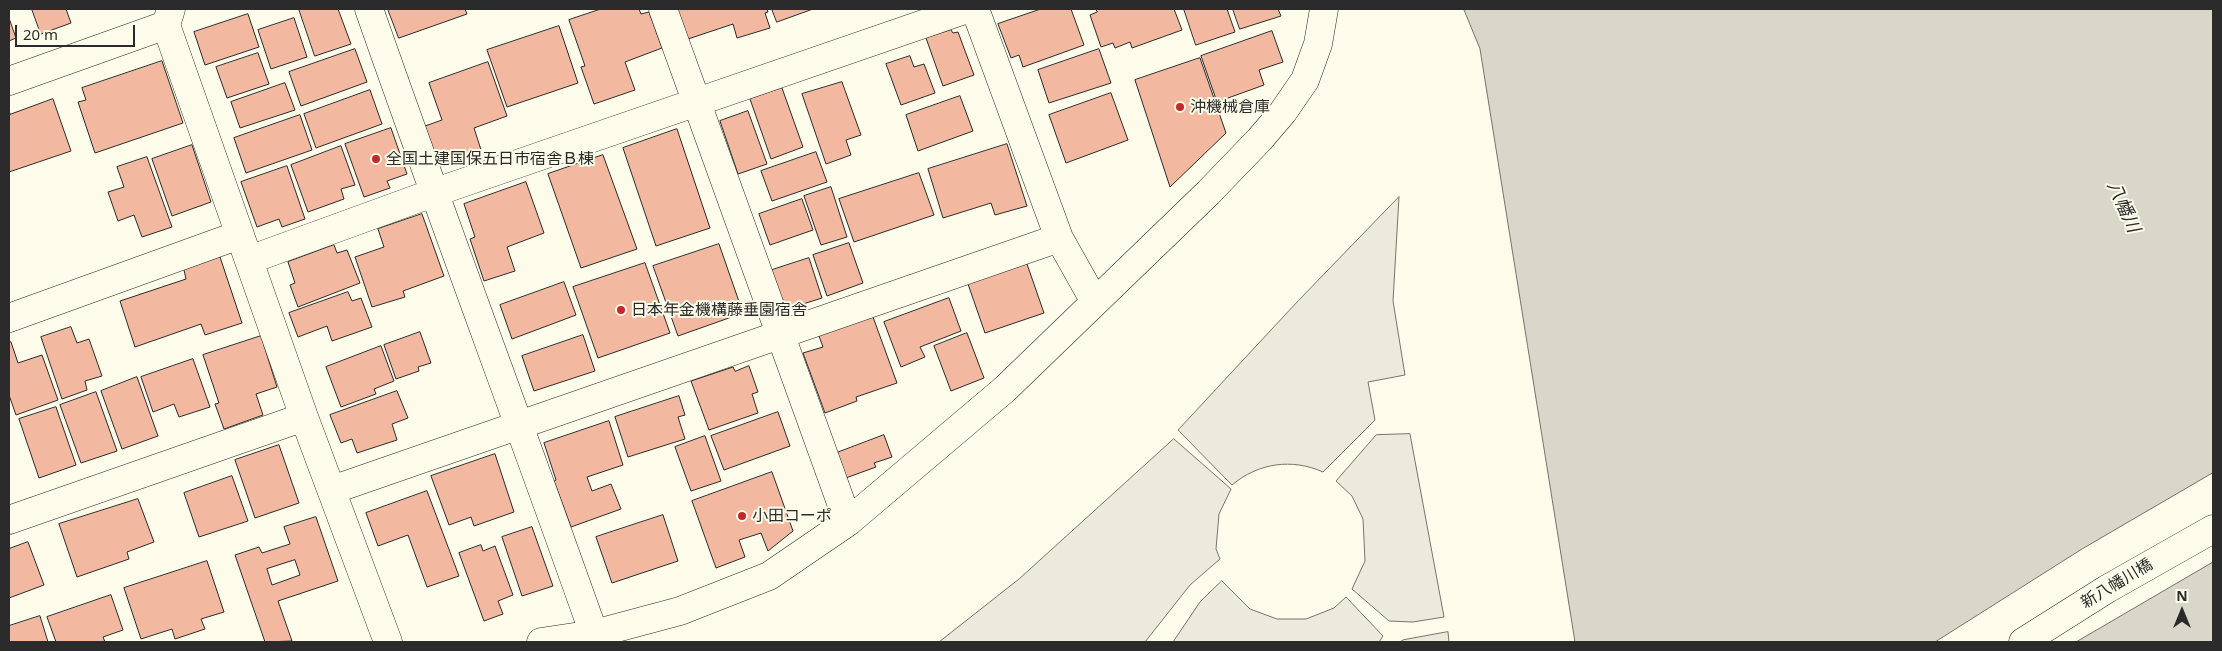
<!DOCTYPE html>
<meta charset="utf-8">
<style>
body{margin:0}
#map{position:relative;width:2222px;height:651px;overflow:hidden;background:#fdfbea;font-family:"Noto Sans",sans-serif}
canvas{display:block}
.frame{position:absolute;inset:0;border:10px solid #2b2b2b;pointer-events:none}
.north{position:absolute;left:2157px;top:586px;width:50px;height:50px;-webkit-text-stroke:4px #fdfbea;paint-order:stroke;rotate:0deg;font-size:14px;font-weight:700;line-height:20px;text-align:center;color:#2b2b2b}
.north::after{content:'';display:block;margin:auto;width:18px;height:22px;background:#2b2b2b;clip-path:polygon(50% 0,100% 100%,50% 72%,0 100%)}
.scale{position:absolute;left:15px;top:25px;width:120px;height:22px;box-sizing:border-box;border:2px solid #2b2b2b;border-top:0;padding-left:6px;font-size:15px;line-height:18px;white-space:nowrap;color:#2b2b2b;-webkit-text-stroke:4px #fdfbea;paint-order:stroke}
</style>
<div id="map">
<canvas width="2222" height="651"></canvas>
<div class="frame"></div>
<div class="north">N</div>
<div class="scale">20 m</div>
</div>
<script>
const g = document.querySelector('canvas').getContext('2d');
g.lineJoin = 'round';
function fillPath(path, color) {
  g.fillStyle = color;
  g.fill(path, 'evenodd');
}
function trace(path, color, width, dash) {
  g.strokeStyle = color;
  g.lineWidth = width;
  g.lineCap = dash ? 'butt' : 'round';
  g.setLineDash(dash || []);
  g.stroke(path);
}
function write(font, color, halo, rows, align = 'center') {
  g.font = font + ' "Noto Sans","Noto Sans JP",sans-serif';
  g.lineWidth = 4;
  g.setLineDash([]);
  g.textBaseline = 'middle';
  g.strokeStyle = halo;
  g.fillStyle = color;
  for (const [text, x, y, turn = 0] of rows) {
    g.save();
    g.translate(x, y);
    g.rotate((+turn || 0) * Math.PI / 180);
    g.textAlign = isNaN(turn) ? turn : align;
    if (halo) g.strokeText(text, 0, 0);
    g.fillText(text, 0, 0);
    g.restore();
  }
}
const green = new Path2D(`
 M 1399,197 L 1393,301 L 1405,375 L 1368,382 L 1375,420 L 1323,472 C 1292,458 1258,463 1232,485 L 1178,430 L 1298,301 Z
 M 1410,434 L 1444,617 L 1413,622 L 1389,621 L 1352,589 L 1365,561 L 1363,519 L 1352,496 L 1336,481 L 1376,435 Z
 M 1174,439 L 1231,489 L 1219,514 L 1216,549 L 1220,559 L 1190,585 L 1145,642 L 939,642 L 1019,579 Z
 M 1222,581 L 1250,609 L 1277,619 L 1306,619 L 1334,608 L 1346,597 L 1383,636 L 1379,642 L 1173,642 L 1200,602 Z
 M 1448,632 L 1449,642 L 1400,642 L 1403,640 Z`);
const water = new Path2D(`
 M 1464,9 L 2213,9 L 2213,642 L 1575,642 L 1480,49 Z`);
const pier = new Path2D(`
 M 2213,473 L 2213,562 L 2076,642 L 1935,642 L 2082,549 Z`);
const building = new Path2D(`
 M 32,9 L 66,9 L 71,23 L 41,34 Z
 M 299,9 L 338,9 L 351,44 L 315,56 Z
 M 388,9 L 465,9 L 467,14 L 399,38 Z
 M 601,9 L 639,9 L 641,14 L 649,12 L 662,48 L 625,62 L 635,90 L 594,104 L 581,67 L 585,66 L 569,20 Z
 M 677,9 L 767,9 L 768,12 L 765,13 L 770,28 L 737,38 L 733,24 L 688,39 Z
 M 772,9 L 813,9 L 777,22 Z
 M 1041,9 L 1071,9 L 1084,45 L 1023,67 L 1019,55 L 1011,58 L 998,24 Z
 M 1096,9 L 1174,9 L 1182,30 L 1132,48 L 1130,42 L 1115,48 L 1113,43 L 1101,47 L 1090,15 L 1097,12 Z
 M 1184,9 L 1227,9 L 1235,32 L 1196,45 Z
 M 1233,9 L 1278,9 L 1281,16 L 1240,29 Z
 M 248,14 L 259,47 L 205,65 L 194,32 Z
 M 9,18 L 16,38 L 9,41 Z
 M 294,18 L 307,57 L 271,69 L 258,30 Z
 M 559,26 L 578,83 L 507,107 L 487,50 Z
 M 951,30 L 953,33 L 958,32 L 974,75 L 943,86 L 926,38 Z
 M 1272,31 L 1283,62 L 1259,70 L 1264,85 L 1217,102 L 1201,56 Z
 M 355,49 L 367,82 L 301,106 L 289,72 Z
 M 1099,49 L 1111,83 L 1049,103 L 1038,70 Z
 M 258,53 L 269,84 L 227,98 L 216,67 Z
 M 910,56 L 914,67 L 924,64 L 935,93 L 901,105 L 886,64 Z
 M 1200,58 L 1226,133 L 1170,187 L 1135,80 Z
 M 162,61 L 183,123 L 95,153 L 78,102 L 86,100 L 82,88 Z
 M 488,62 L 507,116 L 474,128 L 482,153 L 439,167 L 425,126 L 442,120 L 429,83 Z
 M 842,82 L 861,135 L 846,140 L 851,155 L 826,164 L 802,94 Z
 M 285,83 L 295,110 L 240,128 L 231,102 Z
 M 782,88 L 803,147 L 771,159 L 750,99 Z
 M 370,90 L 382,124 L 316,148 L 304,114 Z
 M 1111,93 L 1128,140 L 1066,163 L 1049,115 Z
 M 960,96 L 973,131 L 918,151 L 906,115 Z
 M 53,99 L 71,151 L 9,172 L 9,110 L 10,114 Z
 M 748,111 L 767,164 L 738,174 L 720,121 Z
 M 300,115 L 312,150 L 246,173 L 234,138 Z
 M 391,128 L 407,174 L 387,181 L 390,188 L 364,197 L 345,144 Z
 M 677,129 L 710,228 L 656,246 L 623,148 Z
 M 1007,144 L 1027,206 L 995,215 L 991,203 L 943,218 L 928,169 Z
 M 192,145 L 211,202 L 172,216 L 152,159 Z
 M 341,146 L 355,185 L 341,189 L 344,199 L 308,212 L 291,165 Z
 M 816,152 L 827,182 L 772,201 L 761,171 Z
 M 603,155 L 637,249 L 581,268 L 548,174 Z
 M 147,157 L 172,227 L 142,237 L 134,215 L 118,221 L 108,192 L 124,187 L 117,167 Z
 M 287,166 L 305,219 L 282,227 L 279,219 L 257,227 L 241,182 Z
 M 919,173 L 934,215 L 854,242 L 839,199 Z
 M 526,182 L 544,233 L 507,247 L 515,271 L 484,281 L 470,239 L 475,237 L 464,204 Z
 M 831,187 L 847,237 L 821,245 L 804,196 Z
 M 802,199 L 813,230 L 770,245 L 759,214 Z
 M 422,214 L 444,276 L 403,291 L 405,297 L 372,307 L 355,257 L 384,247 L 378,229 Z
 M 849,243 L 863,283 L 827,296 L 813,255 Z
 M 719,244 L 743,313 L 678,336 L 653,266 Z
 M 334,245 L 337,253 L 347,250 L 360,283 L 298,307 L 290,285 L 295,283 L 288,262 Z
 M 220,257 L 242,323 L 205,335 L 201,324 L 135,347 L 120,301 L 186,279 L 184,270 Z
 M 809,258 L 822,298 L 787,309 L 784,300 L 779,302 L 769,271 Z
 M 645,263 L 670,333 L 598,358 L 573,287 Z
 M 1027,264 L 1044,313 L 985,333 L 968,284 Z
 M 564,282 L 576,315 L 512,339 L 500,305 Z
 M 348,292 L 352,301 L 361,298 L 372,327 L 332,341 L 327,326 L 298,337 L 289,313 Z
 M 949,298 L 961,331 L 920,347 L 925,357 L 901,367 L 884,322 Z
 M 873,317 L 897,383 L 856,397 L 857,401 L 825,413 L 803,353 L 823,347 L 819,336 Z
 M 71,327 L 77,343 L 89,339 L 102,376 L 85,381 L 87,390 L 62,399 L 41,337 Z
 M 420,332 L 431,363 L 418,367 L 419,371 L 396,379 L 384,345 Z
 M 967,333 L 984,378 L 951,391 L 934,346 Z
 M 583,335 L 595,371 L 534,391 L 522,356 Z
 M 261,336 L 277,387 L 256,394 L 263,415 L 224,429 L 215,404 L 219,403 L 203,355 Z
 M 11,342 L 18,363 L 42,355 L 58,400 L 16,415 L 9,395 L 9,343 Z
 M 381,346 L 394,381 L 374,389 L 376,394 L 341,407 L 326,367 Z
 M 193,359 L 210,407 L 179,417 L 174,404 L 153,412 L 141,377 Z
 M 749,366 L 758,392 L 752,394 L 758,413 L 709,430 L 691,381 L 733,367 L 735,371 Z
 M 137,377 L 158,436 L 122,449 L 101,391 Z
 M 397,391 L 408,418 L 392,424 L 397,440 L 357,453 L 352,439 L 341,443 L 330,415 Z
 M 96,392 L 117,451 L 81,463 L 60,405 Z
 M 679,396 L 685,415 L 678,417 L 685,439 L 628,457 L 615,417 Z
 M 56,407 L 76,465 L 39,478 L 19,419 Z
 M 778,412 L 790,446 L 724,470 L 711,436 Z
 M 609,421 L 623,465 L 587,477 L 592,491 L 611,484 L 621,509 L 571,527 L 554,481 L 556,480 L 544,443 Z
 M 884,435 L 892,457 L 874,463 L 876,467 L 843,479 L 834,454 Z
 M 705,436 L 721,481 L 691,491 L 675,447 Z
 M 279,445 L 299,503 L 255,518 L 235,460 Z
 M 495,454 L 514,512 L 474,526 L 471,517 L 449,525 L 431,476 Z
 M 772,472 L 793,531 L 768,551 L 761,533 L 739,540 L 745,557 L 716,568 L 692,501 Z
 M 232,476 L 248,521 L 199,537 L 184,493 Z
 M 427,491 L 459,576 L 427,587 L 408,535 L 378,546 L 366,513 Z
 M 138,499 L 154,542 L 127,552 L 129,559 L 77,577 L 59,524 Z
 M 663,515 L 678,561 L 612,583 L 596,537 Z
 M 316,517 L 338,581 L 278,601 L 292,641 L 265,642 L 235,555 L 259,547 L 262,553 L 290,544 L 284,527 ZM 295,560 L 300,575 L 272,585 L 267,569 Z
 M 532,527 L 553,586 L 522,596 L 502,537 Z
 M 28,542 L 44,585 L 9,598 L 9,549 Z
 M 481,545 L 483,551 L 495,546 L 513,595 L 498,601 L 503,614 L 484,621 L 459,553 Z
 M 207,561 L 224,612 L 201,619 L 205,629 L 175,639 L 172,629 L 141,639 L 124,588 Z
 M 111,595 L 123,630 L 103,637 L 105,642 L 56,642 L 47,617 Z
 M 40,616 L 48,642 L 9,642 L 9,626 Z`);
const minor = new Path2D(`
 M 171,9 L 166,25 L 304,417 L 388,642
 M 369,9 C 442,218 520,425 594,634
 M 663,9 L 848,522
 M 975,9 L 1059,238 L 1095,302
 M 9,81 L 166,25
 M 249,260 L 433,193 L 967,9
 M 9,318 L 239,235
 M 332,490 L 1059,238
 M 9,520 L 304,417
 M 541,642 L 594,634 L 680,611 L 769,576 L 848,522 L 1005,389 L 1208,193 L 1260,139 L 1283,112 L 1305,80 L 1318,44 L 1324,9
 M 2023,642 L 2107,589 L 2213,529`);
const markers = [
 [1180,107,5,"#c62828"],
 [376,159,5,"#c62828"],
 [621,310,5,"#c62828"],
 [742,516,5,"#c62828"]
];
const poiNames = [
 ["沖機械倉庫",1190,107],
 ["全国土建国保五日市宿舎Ｂ棟",386,159],
 ["日本年金機構藤垂園宿舎",631,310],
 ["小田コーポ",752,516]
];
const streetNames = [
 ["新八幡川橋",2117,584,-31]
];
const waterNames = [
 ["八幡川",2123,207,66]
];
fillPath(green, '#ecebdb');
trace(green, '#74746e', 1);
fillPath(water, '#d8d7c9');
trace(water, '#74746e', 1);
fillPath(pier, '#fdfbea');
trace(pier, '#74746e', 1);
fillPath(building, '#f2b8a0');
trace(building, '#2b2b2b', 1);
trace(minor, '#2b2b2b', 29);
trace(minor, '#fdfbea', 28);
for (const [x, y, r, color] of markers) {
  const dot = new Path2D();
  dot.arc(x, y, r, 0, 2 * Math.PI);
  g.fillStyle = color;
  g.fill(dot);
  trace(dot, '#fdfbea', 2);
}
write('16px', '#2b2b2b', '#fdfbea', poiNames, 'left');
write('16px', '#2b2b2b', '#fdfbea', streetNames);
write('italic 18px', '#2b2b2b', '#fdfbea', waterNames);
</script>
